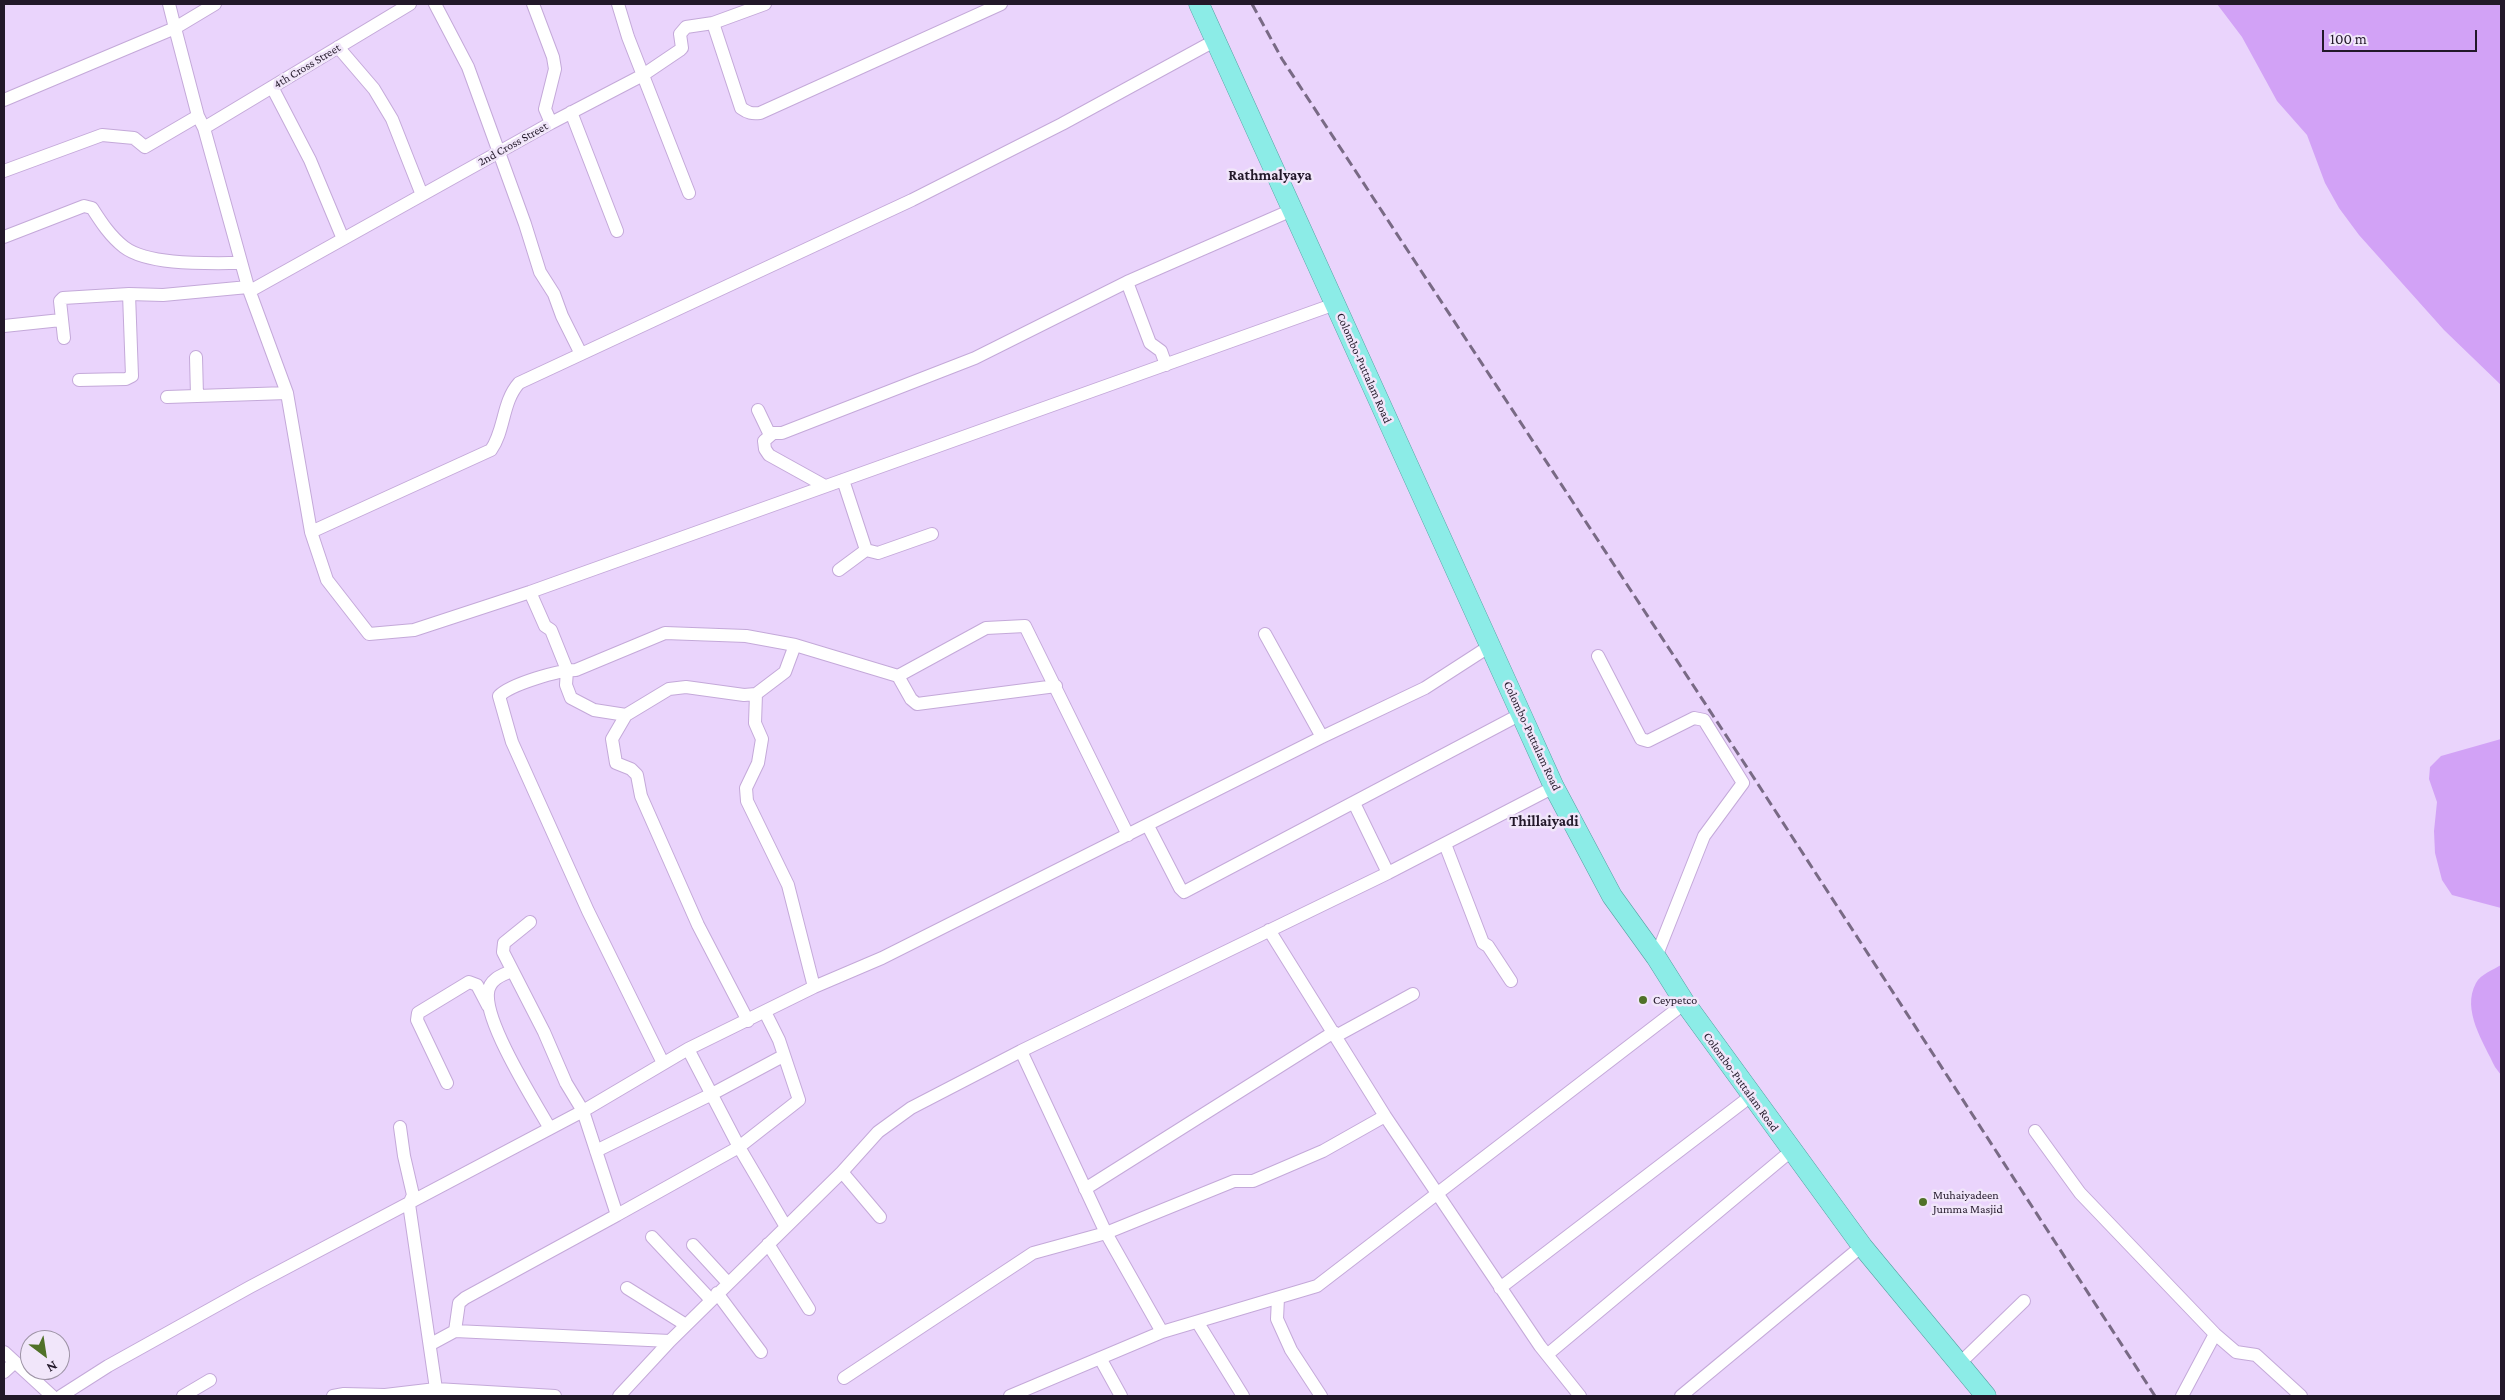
<!DOCTYPE html>
<style>
body{margin:0}
#map{position:relative;width:2505px;height:1400px;overflow:hidden;background:#ead4fc;font-family:"Crimson Pro",serif}
canvas{display:block}
.frame{position:absolute;inset:0;border:5px solid #221829;pointer-events:none}
.north{position:absolute;left:20px;top:1330px;width:50px;height:50px;box-sizing:border-box;background:#f1e6fa;border:1px solid #9e94a6;border-radius:50%;rotate:149deg;font-size:14px;font-weight:700;line-height:20px;text-align:center;color:#221829}
.north::after{content:'';display:block;margin:auto;width:18px;height:22px;background:#507128;clip-path:polygon(50% 0,100% 100%,50% 72%,0 100%)}
.scale{position:absolute;left:2322px;top:30px;width:155px;height:22px;box-sizing:border-box;border:2px solid #221829;border-top:0;padding-left:6px;font-size:15px;line-height:18px;white-space:nowrap;color:#221829;-webkit-text-stroke:4px #f1e6fa;paint-order:stroke}
</style>
<div id="map">
<canvas width="2505" height="1400"></canvas>
<div class="frame"></div>
<div class="north">N</div>
<div class="scale">100 m</div>
</div>
<script>
const g = document.querySelector('canvas').getContext('2d');
g.lineJoin = 'round';
function fillPath(path, color) {
  g.fillStyle = color;
  g.fill(path, 'evenodd');
}
function trace(path, color, width, dash) {
  g.strokeStyle = color;
  g.lineWidth = width;
  g.lineCap = dash ? 'butt' : 'round';
  g.setLineDash(dash || []);
  g.stroke(path);
}
function write(font, color, halo, rows, align = 'center') {
  g.font = font + ' "Crimson Pro",serif';
  g.lineWidth = 5;
  g.setLineDash([]);
  g.textBaseline = 'middle';
  g.strokeStyle = halo;
  g.fillStyle = color;
  for (const [text, x, y, turn = 0] of rows) {
    g.save();
    g.translate(x, y);
    g.rotate((+turn || 0) * Math.PI / 180);
    g.textAlign = isNaN(turn) ? turn : align;
    if (halo) g.strokeText(text, 0, 0);
    g.fillText(text, 0, 0);
    g.restore();
  }
}
const water = new Path2D(`
 M 2217,4 L 2501,4 L 2501,385 L 2444,330 L 2359,235 L 2339,208 L 2325,183 L 2307,135 L 2277,101 L 2242,37 Z
 M 2501,739 L 2501,908 L 2452,895 L 2442,880 L 2435,853 L 2434,831 L 2437,802 L 2429,779 L 2430,767 L 2441,756 Z
 M 2501,965 L 2501,1075 L 2495,1067 C 2484,1043 2461,1010 2476,983 C 2481,974 2493,970 2501,965 Z`);
const minor = new Path2D(`
 M 215,4 L 175,28 L 198,116 L 204,128 L 248,287 L 287,393 L 311,532 L 491,450 C 505,430 502,402 519,383 L 912,200 L 1062,124 L 1216,40
 M 435,4 L 468,67 L 525,224 L 540,272 L 554,294 L 562,316 L 581,354
 M 533,4 L 553,57 L 555,69 L 545,109 L 551,123
 M 618,4 L 628,37 L 689,193
 M 713,23 L 741,108 C 748,113 752,114 760,113 L 1001,4
 M 338,47 L 374,89 L 392,119 L 422,195
 M 272,87 L 310,160 L 343,239
 M 4,100 L 175,28 L 169,4
 M 571,112 L 617,231
 M 204,128 L 410,4
 M 4,171 L 102,135 L 134,138 L 145,147 L 198,116
 M 4,237 L 84,206 L 92,208 C 101,222 110,236 124,247 C 149,266 210,263 241,263
 M 1127,282 L 1150,343 L 1161,351 L 1166,365
 M 250,291 L 551,123 L 643,75 L 680,50 L 682,48 L 680,34 L 686,27 L 713,23 L 765,4
 M 4,326 L 61,320
 M 64,338 L 60,301 L 63,298 L 129,294 L 163,295 L 248,287
 M 196,357 L 197,396
 M 79,380 L 126,379 L 132,376 L 129,294
 M 167,397 L 287,393
 M 758,410 L 769,433 L 782,433 L 975,358 L 1127,282 L 1292,210
 M 772,434 L 764,441 L 765,449 L 769,455 L 825,486
 M 843,480 L 866,550 L 878,553 L 932,534
 M 311,532 L 327,580 L 369,634 L 414,630 L 530,592 L 1335,304
 M 839,570 L 866,550
 M 530,592 L 545,626 L 551,630 L 567,670 L 566,685 L 571,698 L 594,710 L 626,715 L 669,689 L 686,687 L 744,695 L 756,694 L 785,672 L 795,645
 M 1265,634 L 1322,737
 M 1598,656 L 1641,739 L 1648,741 L 1694,718 L 1704,720 L 1743,783 L 1704,836 L 1656,957
 M 1056,686 L 917,704 L 911,699 L 898,676 L 986,628 L 1025,626 L 1128,835
 M 756,694 L 755,723 L 762,739 L 758,763 L 746,788 L 747,801 L 788,885 L 814,987
 M 626,715 L 612,739 L 616,763 L 631,769 L 637,775 L 641,796 L 698,925 L 748,1021
 M 1354,803 L 1388,873
 M 1148,826 L 1180,888 L 1184,892 L 1521,714
 M 1445,844 L 1483,943 L 1488,946 L 1511,981
 M 530,922 L 504,943 L 503,952 L 544,1032 L 566,1083 L 583,1111 L 617,1215 L 739,1147 L 799,1100 L 779,1040 L 765,1012
 M 1269,930 L 1385,1116 L 1540,1346 L 1580,1396
 M 512,971 C 501,975 489,980 488,993 C 485,1023 533,1099 549,1127
 M 1336,1036 L 1413,994
 M 688,1049 L 739,1147 L 786,1227
 M 663,1063 L 588,911 L 512,742 L 499,696 C 511,684 559,670 576,670 L 665,633 L 746,636 L 795,645 L 898,676
 M 447,1083 L 417,1020 L 418,1013 L 469,982 L 477,985 L 488,1006
 M 400,1127 L 404,1156 L 413,1195 L 409,1204 L 436,1389 L 555,1396
 M 2035,1131 L 2080,1193 L 2215,1334 L 2236,1352 L 2256,1355 L 2301,1396
 M 596,1151 L 712,1094 L 783,1056
 M 842,1172 L 880,1217
 M 1085,1189 L 1334,1032
 M 652,1237 L 711,1300
 M 768,1244 L 809,1309
 M 693,1245 L 728,1283
 M 627,1288 L 686,1325
 M 1500,1288 L 1751,1096
 M 717,1293 L 761,1352
 M 1278,1298 L 1277,1319 L 1291,1350 L 1321,1396
 M 1198,1323 L 1243,1396
 M 455,1331 L 670,1341
 M 1162,1332 L 1106,1233 L 1234,1181 L 1253,1181 L 1323,1151 L 1385,1116
 M 431,1344 L 455,1331 L 459,1303 L 465,1298 L 617,1215
 M 4,1352 L 52,1396
 M 1548,1354 L 1791,1151
 M 1100,1358 L 1121,1396
 M 1959,1364 L 2024,1301
 M 4,1372 L 15,1362
 M 844,1378 L 1033,1253 L 1106,1233 L 1021,1051
 M 61,1396 L 108,1366 L 250,1287 L 583,1111 L 688,1049 L 814,987 L 882,958 L 1322,737 L 1425,688 L 1490,646
 M 183,1396 L 210,1380
 M 333,1396 L 344,1394 L 385,1395 L 436,1389 L 437,1396
 M 619,1396 L 670,1341 L 842,1172 L 878,1132 L 911,1108 L 1021,1051 L 1388,873 L 1554,787
 M 1010,1396 L 1162,1332 L 1317,1286 L 1685,1003
 M 1681,1396 L 1862,1246
 M 2182,1396 L 2215,1334`);
const trunk = new Path2D(`
 M 1199,4 L 1521,714 L 1554,787 L 1612,896 L 1656,957 L 1685,1003 L 1862,1246 L 1986,1396`);
const rail = new Path2D(`
 M 1252,4 L 1282,59 L 1752,775 L 2155,1396`);
const markers = [
 [1643,1000,5,"#507128"],
 [1923,1202,5,"#507128"]
];
const streetNames = [
 ["4th Cross Street",307,66,-31],
 ["2nd Cross Street",513,144,-29],
 ["Colombo-Puttalam Road",1364,368,66],
 ["Colombo-Puttalam Road",1532,736,65],
 ["Colombo-Puttalam Road",1741,1082,54]
];
const poiNames = [
 ["Ceypetco",1653,1000],
 ["Muhaiyadeen",1933,1195],
 ["Jumma Masjid",1933,1209]
];
const quarterNames = [
 ["Rathmalyaya",1270,175],
 ["Thillaiyadi",1544,821]
];
fillPath(water, '#d2a2f6');
trace(minor, '#c4a9d9', 14);
trace(trunk, '#559fa1', 21);
trace(minor, '#fff', 12);
trace(trunk, '#8cece7', 20);
trace(rail, '#796a85', 3, [10, 5]);
for (const [x, y, r, color] of markers) {
  const dot = new Path2D();
  dot.arc(x, y, r, 0, 2 * Math.PI);
  g.fillStyle = color;
  g.fill(dot);
  trace(dot, '#f1e6fa', 2);
}
write('12px', '#221829', '#f1e6fa', streetNames);
write('12px', '#221829', '#f1e6fa', poiNames, 'left');
write('bold 15px', '#221829', '#f1e6fa', quarterNames);
</script>
